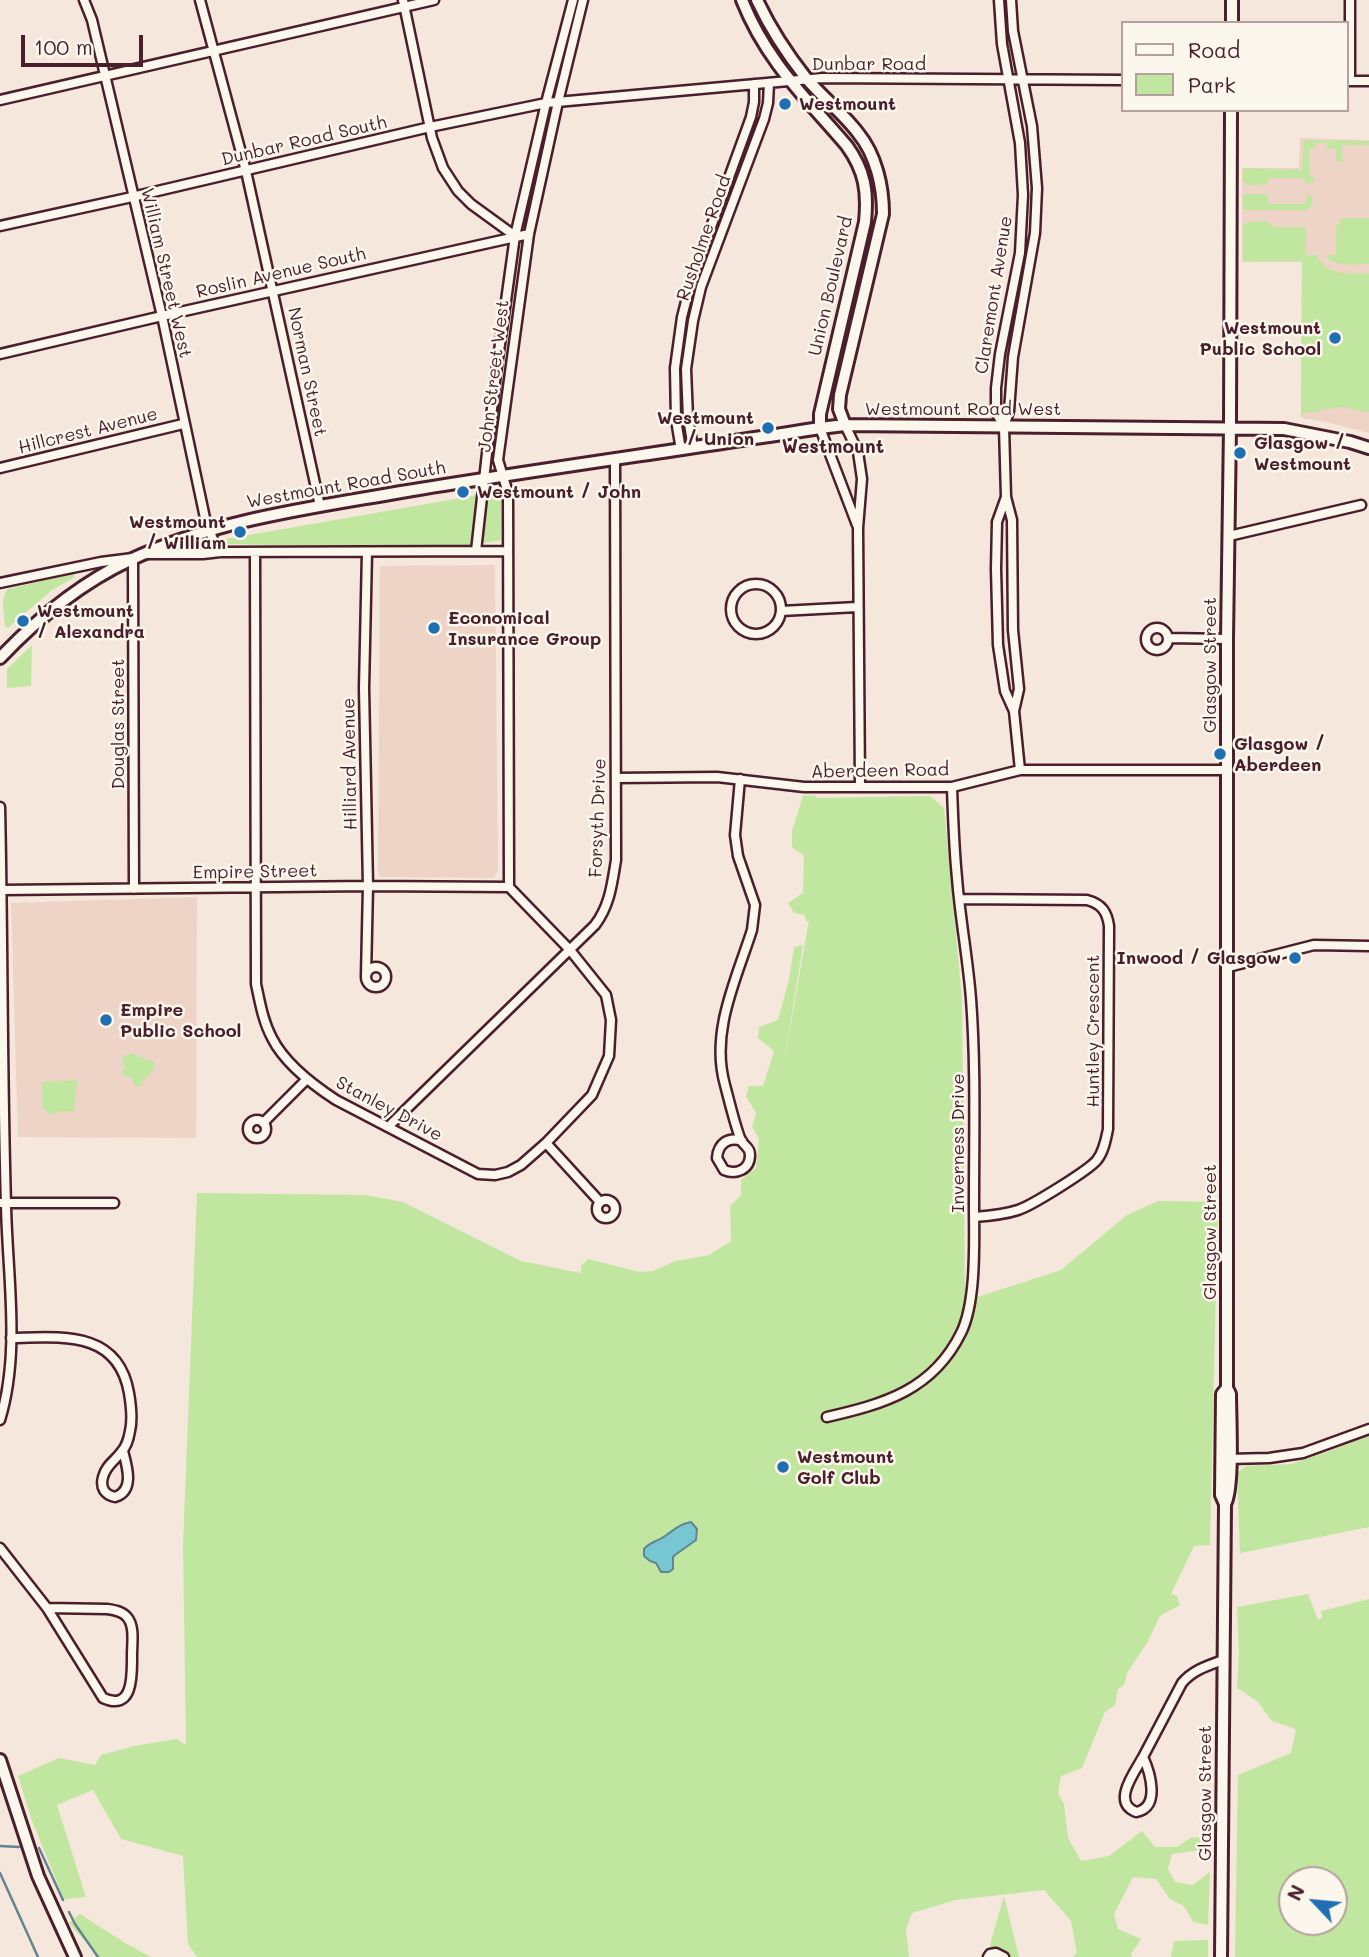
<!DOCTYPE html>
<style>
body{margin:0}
#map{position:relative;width:1369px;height:1957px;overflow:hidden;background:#f5e7db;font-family:Mali,sans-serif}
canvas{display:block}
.legend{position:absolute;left:1121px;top:21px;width:228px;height:91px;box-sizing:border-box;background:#fbf7ec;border:2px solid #b4a19f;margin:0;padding:9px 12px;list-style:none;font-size:21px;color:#4a1f2b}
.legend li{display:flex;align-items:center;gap:14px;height:35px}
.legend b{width:35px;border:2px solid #b4a19f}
.north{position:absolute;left:1278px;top:1866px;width:70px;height:70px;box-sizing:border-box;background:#fbf7ec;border:2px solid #b4a19f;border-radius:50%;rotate:296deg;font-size:19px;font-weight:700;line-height:28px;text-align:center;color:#4a1f2b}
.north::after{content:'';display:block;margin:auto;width:24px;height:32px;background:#1f6fb2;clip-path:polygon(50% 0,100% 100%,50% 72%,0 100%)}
.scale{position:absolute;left:21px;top:35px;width:122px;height:32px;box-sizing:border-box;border:4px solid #4a1f2b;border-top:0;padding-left:9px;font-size:21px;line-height:24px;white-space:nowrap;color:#4a1f2b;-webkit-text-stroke:5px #fbf7ec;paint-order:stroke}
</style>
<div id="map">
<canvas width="1369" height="1957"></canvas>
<ul class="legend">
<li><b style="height:9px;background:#fbf7ec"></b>Road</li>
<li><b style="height:19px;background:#c1e6a0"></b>Park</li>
</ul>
<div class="north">N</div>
<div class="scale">100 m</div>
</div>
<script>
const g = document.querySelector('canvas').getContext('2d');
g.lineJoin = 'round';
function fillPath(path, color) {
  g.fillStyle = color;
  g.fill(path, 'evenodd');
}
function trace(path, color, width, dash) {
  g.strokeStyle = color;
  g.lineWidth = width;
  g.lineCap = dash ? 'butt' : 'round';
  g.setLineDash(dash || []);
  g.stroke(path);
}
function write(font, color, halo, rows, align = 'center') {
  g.font = font + ' Mali,sans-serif';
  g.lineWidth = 5;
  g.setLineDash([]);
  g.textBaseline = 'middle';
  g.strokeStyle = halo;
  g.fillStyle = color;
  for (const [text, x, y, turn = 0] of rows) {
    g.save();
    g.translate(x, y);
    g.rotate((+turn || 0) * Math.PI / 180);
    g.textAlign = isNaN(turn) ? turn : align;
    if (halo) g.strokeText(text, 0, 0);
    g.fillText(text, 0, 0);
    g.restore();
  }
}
const built = new Path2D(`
 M 1300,138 L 1369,140 L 1369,433 L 1326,422 L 1301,418 L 1302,262 L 1242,261 L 1242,168 L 1299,168 Z
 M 495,565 L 498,871 L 494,878 L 380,877 L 378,871 L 380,566 Z
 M 197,897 L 196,1138 L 18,1137 L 11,903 Z`);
const green = new Path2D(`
 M 1304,140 L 1369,141 L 1369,145 L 1342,145 L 1342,162 L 1336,162 L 1336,148 L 1327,149 L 1327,143 L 1316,143 L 1315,148 L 1309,149 L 1310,176 L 1316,178 L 1311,183 L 1305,183 L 1305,178 L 1268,178 L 1268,184 L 1248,185 L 1243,182 L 1243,168 L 1302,170 Z
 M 1246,194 L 1268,194 L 1268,204 L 1305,204 L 1307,194 L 1312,197 L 1313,204 L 1307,210 L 1243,210 L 1243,196 Z
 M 1341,218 L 1369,218 L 1369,264 C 1354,264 1337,268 1326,256 L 1336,254 L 1336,225 L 1340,225 Z
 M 1265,221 L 1275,227 L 1306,227 L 1306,255 L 1316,255 C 1329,277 1346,273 1369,273 L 1369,412 L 1339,407 L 1301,414 L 1302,261 L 1243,262 L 1243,226 L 1248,222 Z
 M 501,491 L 501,540 L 466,546 L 358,547 L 231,544 L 207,552 L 179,551 L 203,543 Z
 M 70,574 L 74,574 L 75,577 L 52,590 L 8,628 L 5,626 C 4,614 0,597 8,589 Z
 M 32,645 L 31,686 L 7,688 L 7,669 Z
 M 815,795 L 816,798 L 930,796 L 944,808 L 962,999 L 965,1301 L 1061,1270 L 1127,1215 L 1158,1201 L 1218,1202 L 1210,1545 L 1194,1546 L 1171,1594 L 1177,1596 L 1180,1605 L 1160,1616 L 1147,1643 L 1127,1673 L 1124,1685 L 1118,1689 L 1115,1705 L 1105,1712 L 1082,1768 L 1061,1776 L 1058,1793 L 1064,1804 L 1068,1838 L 1081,1861 L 1109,1856 L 1142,1831 L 1155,1847 L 1177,1847 L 1190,1838 L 1209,1836 L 1209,1849 L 1172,1854 L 1168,1869 L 1175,1882 L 1193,1885 L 1210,1872 L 1208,1925 L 1193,1922 L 1184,1906 L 1170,1899 L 1156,1879 L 1133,1877 L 1114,1914 L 1118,1929 L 1141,1939 L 1131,1954 L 1132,1957 L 1072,1957 L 1077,1953 L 1071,1921 L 1044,1890 L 956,1900 L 912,1913 L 906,1930 L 909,1957 L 197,1957 L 188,1944 L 183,1856 L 121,1839 L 93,1790 L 57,1805 L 86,1897 L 64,1899 L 32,1821 L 18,1776 L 59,1758 L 95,1765 L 101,1755 L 134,1746 L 177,1739 L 186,1745 L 183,1545 L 197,1193 L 365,1195 L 403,1202 L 521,1261 C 541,1264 561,1270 581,1273 L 581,1266 L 588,1259 L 639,1272 L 653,1271 L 676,1261 L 709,1255 L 731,1241 L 730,1206 L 741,1195 L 741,1180 L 756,1168 L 759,1139 L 752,1127 L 756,1113 L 746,1096 L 749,1086 L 763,1086 L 774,1051 L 758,1038 L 759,1027 L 778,1020 L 789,980 L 794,947 L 803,945 L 782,1074 L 809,920 L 807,922 L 804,915 L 794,913 L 788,903 L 803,893 L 804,856 L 792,847 L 792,831 L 803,796 Z
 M 132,1053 L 147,1060 L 153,1061 L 155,1064 C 154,1074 144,1076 141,1085 L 136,1087 L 130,1077 L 121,1075 L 125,1067 L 122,1061 L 124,1056 Z
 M 77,1080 L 74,1112 L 62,1111 L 51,1115 L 42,1107 L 42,1082 Z
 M 1369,1436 L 1369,1527 L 1240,1553 L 1237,1473 L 1246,1466 L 1291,1464 L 1327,1452 Z
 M 1308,1594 L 1318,1620 L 1322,1618 L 1321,1611 L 1369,1599 L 1369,1957 L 1235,1957 L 1238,1775 L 1291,1753 L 1296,1729 L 1272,1721 L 1257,1701 L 1237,1688 L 1239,1654 L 1237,1607 ZM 1292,1880 L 1334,1880 L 1334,1922 L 1292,1922 Z
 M 1004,1896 L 1019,1957 L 994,1957 L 990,1945 Z
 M 80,1914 L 125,1943 L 151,1957 L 99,1957 L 69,1923 Z
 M 1208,1940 L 1208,1957 L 1171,1957 L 1174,1941 Z`);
const water = new Path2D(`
 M 691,1522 L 697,1529 L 696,1540 L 675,1555 L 673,1557 L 673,1569 L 669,1572 L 661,1572 L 656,1563 L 650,1561 L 644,1556 L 644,1549 C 651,1541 657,1542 665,1536 C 674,1530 679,1524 691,1522 Z`);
const stream = new Path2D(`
 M 0,1846 L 19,1847
 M 39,1848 L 63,1900
 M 0,1873 L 38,1957
 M 69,1912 L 75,1924 L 98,1957`);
const street = new Path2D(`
 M 84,0 L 92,20 L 162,316 L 205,518 L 215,545 L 220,552
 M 200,0 L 246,171 L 320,506
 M 403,0 L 432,138 L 443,168 L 458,191 L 471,204 L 515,236
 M 999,0 L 1002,44 L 1020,143 L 1023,195 L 1020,253 L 1000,354 L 996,388 L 996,412 L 1004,427
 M 1011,0 L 1013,31 L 1032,126 L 1037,188 L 1035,233 L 1013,357 L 1009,411 L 1004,427 L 1006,497 L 1012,520 L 1013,630 L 1019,689 L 1014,711
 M 1347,81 L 1369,81
 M 1350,81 L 1350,0
 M 0,100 L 434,0
 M 0,226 L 132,197 L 430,127 L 546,103 L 822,78 L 1122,80
 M 0,354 L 162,316 L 529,234
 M 845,425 L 858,452 L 862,479 L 858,528 L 860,786
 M 820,428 L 857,525
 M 693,448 L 688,418 L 686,369 L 693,321 L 701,287 L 764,119 L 768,103 L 769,83
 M 681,450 L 676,420 L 675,368 L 682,317 L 691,282 L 751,117 L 754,102 L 754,84
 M 0,468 L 183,424
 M 1006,497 L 997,522 L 996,569 L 998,645 L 1005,691 L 1014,711 L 1020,770
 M 1229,536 L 1361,505
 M 476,551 L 496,373 L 515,236 L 546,103 L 573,0
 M 255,552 L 256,984 C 260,1003 263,1021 272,1038 C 284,1062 313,1085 336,1100 L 478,1174 L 495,1175 L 508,1172 L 521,1165 L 546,1143 L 592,1095 L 609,1056 L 611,1020 L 606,995 L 570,950 L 509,887
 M 148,554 L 203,554 L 220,552 L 508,551
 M 0,583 L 101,562 L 133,558 L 134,889
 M731 609a25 25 0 1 1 50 0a25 25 0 1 1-50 0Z
 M 781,611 L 857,607
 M1146 639a11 11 0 1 1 22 0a11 11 0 1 1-22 0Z
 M 1168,638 L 1227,639
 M 616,778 L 717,777 L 804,787 L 952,787 L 1020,770 L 1227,770
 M 740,779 L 735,835 L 738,856 L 755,905 L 752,930 C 736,980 710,1032 725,1085 C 728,1096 737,1134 742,1142 C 746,1147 750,1148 750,1155 C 750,1170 736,1175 724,1170 L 717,1158 C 718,1144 728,1136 742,1141
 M 0,807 C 3,939 2,1072 6,1204 C 7,1273 21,1352 0,1420
 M 509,887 L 508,493 L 498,460 L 529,234 L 558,102 L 583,0
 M 2,890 L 368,886 L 509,887
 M 959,899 L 1087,900 C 1102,904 1107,912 1109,926 L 1108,1129 C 1106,1139 1104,1151 1097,1160 C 1089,1170 1031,1206 1018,1210 C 1003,1215 988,1216 974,1217
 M366 977a10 10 0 1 1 20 0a10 10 0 1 1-20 0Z
 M 1228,967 L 1314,945 L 1369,946
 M 366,976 L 368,886 L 364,688 L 367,552
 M248 1129a9 9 0 1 1 18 0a9 9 0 1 1-18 0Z
 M 263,1123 L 307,1079
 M 388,1127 L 595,925 C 610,905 612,884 616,860 L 615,460
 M 546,1143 L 600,1202
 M597 1209a9 9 0 1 1 18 0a9 9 0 1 1-18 0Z
 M 0,1203 L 114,1203
 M 11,1338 C 62,1337 118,1330 129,1393 C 131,1405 133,1419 130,1431 C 129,1437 126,1447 122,1451 C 115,1461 106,1465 103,1477 C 100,1488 105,1495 115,1497 C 135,1491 127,1466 123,1451
 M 827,1417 C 884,1404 933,1390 961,1333 C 977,1301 974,1238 974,1202 C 974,1134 976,1066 971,999 C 968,959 960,918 957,878 C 954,848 953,818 952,787
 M 1228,1459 L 1269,1458 L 1303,1453 L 1369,1429
 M 0,1548 L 47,1608 L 103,1698 C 134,1712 132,1674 132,1655 C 132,1643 135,1626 127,1617 C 122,1611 114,1610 107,1609 L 47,1608
 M 1143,1757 L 1182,1683 C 1193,1670 1207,1666 1223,1660
 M 1143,1757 C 1150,1772 1161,1808 1136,1812 C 1111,1802 1135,1772 1143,1757 Z
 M 988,1957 L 990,1954 L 996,1953 L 1004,1957`);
const secondary = new Path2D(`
 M 742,0 C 766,61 806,98 847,146 C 865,171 868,192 865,222 L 820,414 L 820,428
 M 757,0 C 770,28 787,54 806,78 C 822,97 843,113 858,133 C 876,155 883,186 883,214 L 840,395 L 839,409 L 845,425
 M 1232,23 L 1232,0
 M 0,658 C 37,619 81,583 130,560 C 215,520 310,508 401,492 C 541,469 681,450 820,428 L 845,425 L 1284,429 L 1350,442 L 1369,448
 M 1225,1504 L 1221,1495 L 1222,1394 L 1227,1388
 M 0,1760 L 38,1876 L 75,1957
 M 1221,1957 L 1225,1504 C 1234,1489 1230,1416 1230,1394 L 1227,1388 L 1227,639 L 1230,427 L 1231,110`);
const markers = [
 [785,104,7,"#1f6fb2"],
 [1335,338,7,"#1f6fb2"],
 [768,428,7,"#1f6fb2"],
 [1240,453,7,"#1f6fb2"],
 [463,492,7,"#1f6fb2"],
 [240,532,7,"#1f6fb2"],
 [23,621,7,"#1f6fb2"],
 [434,628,7,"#1f6fb2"],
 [1220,754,7,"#1f6fb2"],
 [1295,958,7,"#1f6fb2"],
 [106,1020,7,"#1f6fb2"],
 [783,1467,7,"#1f6fb2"]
];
const streetNames = [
 ["Dunbar Road",869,64],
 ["Dunbar Road South",304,141,-13],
 ["Rusholme Road",704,238,-71],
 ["William Street West",166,273,77],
 ["Roslin Avenue South",281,273,-13],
 ["Union Boulevard",831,286,-77],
 ["Claremont Avenue",994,295,-81],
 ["Norman Street",307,372,78],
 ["John Street West",494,376,-83],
 ["Westmount Road West",963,409],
 ["Hillcrest Avenue",88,431,-14],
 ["Westmount Road South",346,485,-10],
 ["Glasgow Street",1210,665,-90],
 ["Douglas Street",118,724,-90],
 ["Hilliard Avenue",350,764,-91],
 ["Aberdeen Road",880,771,-1],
 ["Forsyth Drive",598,818,-88],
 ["Empire Street",255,872,-1],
 ["Huntley Crescent",1093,1031,-90],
 ["Stanley Drive",389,1109,28],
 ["Inverness Drive",958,1143,-90],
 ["Glasgow Street",1210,1232,-90],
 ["Glasgow Street",1205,1793,-90]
];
const poiNames = [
 ["Westmount",799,104],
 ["Westmount",1321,328,"right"],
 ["Public School",1321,349,"right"],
 ["Westmount",754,418,"right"],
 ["/ Union",754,439,"right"],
 ["Glasgow /",1254,443],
 ["Westmount",1254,464],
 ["Westmount / John",477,492],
 ["Westmount",226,522,"right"],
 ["/ William",226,543,"right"],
 ["Westmount",37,611],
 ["/ Alexandra",37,632],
 ["Economical",448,618],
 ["Insurance Group",448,639],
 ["Glasgow /",1234,744],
 ["Aberdeen",1234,765],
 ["Inwood / Glasgow",1281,958,"right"],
 ["Empire",120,1010],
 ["Public School",120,1031],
 ["Westmount",797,1457],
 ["Golf Club",797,1478]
];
const neighbourhoodNames = [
 ["Westmount",833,447]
];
fillPath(built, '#eed4c6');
fillPath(green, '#c1e6a0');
fillPath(water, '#77c7d3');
trace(water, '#658490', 2);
trace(stream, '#658490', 2.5);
trace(street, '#4a1f2b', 13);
trace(secondary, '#4a1f2b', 16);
trace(street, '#fbf7ec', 8);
trace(secondary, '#fbf7ec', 10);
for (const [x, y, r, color] of markers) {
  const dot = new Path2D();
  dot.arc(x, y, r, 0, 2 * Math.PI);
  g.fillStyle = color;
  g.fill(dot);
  trace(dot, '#fbf7ec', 2.5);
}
write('18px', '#4a1f2b', '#fbf7ec', streetNames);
write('bold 18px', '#4a1f2b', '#fbf7ec', poiNames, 'left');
write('bold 19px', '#4a1f2b', '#fbf7ec', neighbourhoodNames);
</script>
